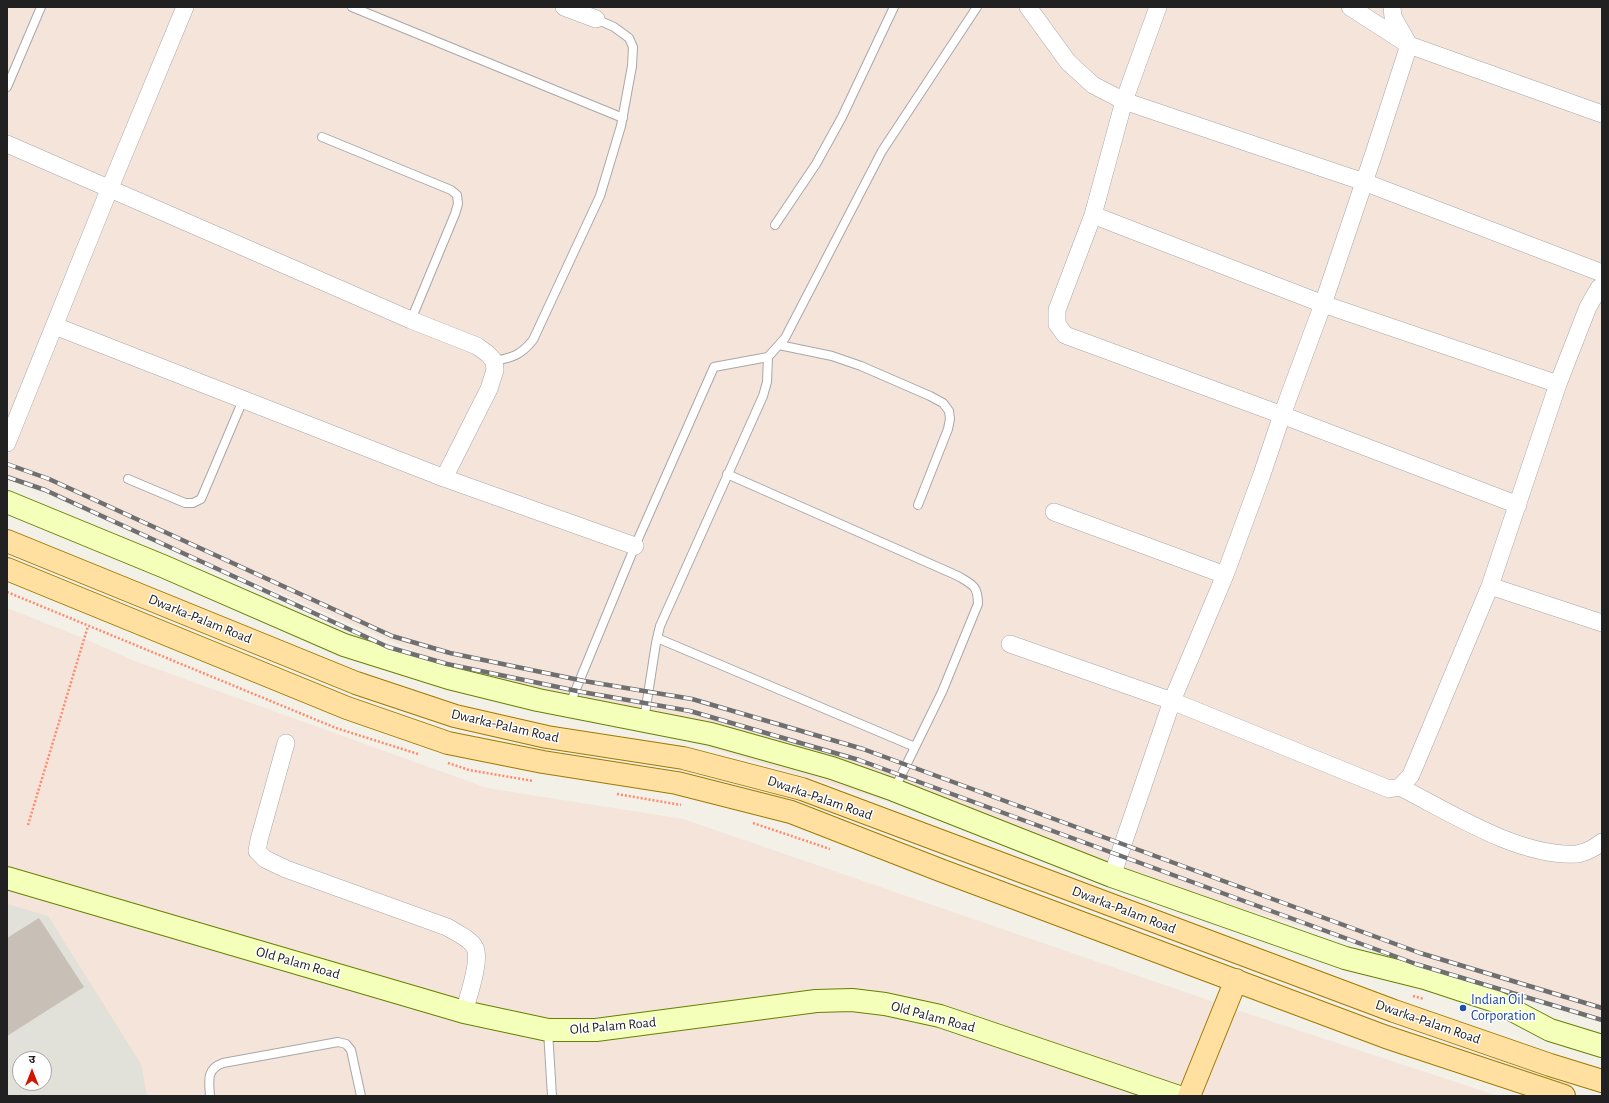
<!DOCTYPE html>
<meta charset="utf-8">
<style>
body{margin:0}
#map{position:relative;width:1609px;height:1103px;overflow:hidden;background:#f2f0e7;font-family:"Alegreya Sans","Noto Sans Devanagari",sans-serif}
canvas{display:block}
.frame{position:absolute;inset:0;border:8px solid #212121;pointer-events:none}
.north{position:absolute;left:12px;top:1051px;width:40px;height:40px;box-sizing:border-box;background:#fff;border:1px solid #a6a6a6;border-radius:50%;rotate:0deg;font-size:11px;font-weight:700;line-height:16px;text-align:center;color:#212121}
.north::after{content:'';display:block;margin:auto;width:14px;height:18px;background:#d31500;clip-path:polygon(50% 0,100% 100%,50% 72%,0 100%)}
</style>
<div id="map">
<canvas width="1609" height="1103"></canvas>
<div class="frame"></div>
<div class="north">उ</div>
</div>
<script>
const g = document.querySelector('canvas').getContext('2d');
g.lineJoin = 'round';
function fillPath(path, color) {
  g.fillStyle = color;
  g.fill(path, 'evenodd');
}
function trace(path, color, width, dash) {
  g.strokeStyle = color;
  g.lineWidth = width;
  g.lineCap = dash ? 'butt' : 'round';
  g.setLineDash(dash || []);
  g.stroke(path);
}
function write(font, color, halo, rows, align = 'center') {
  g.font = font + ' "Alegreya Sans",sans-serif';
  g.lineWidth = 3;
  g.setLineDash([]);
  g.textBaseline = 'middle';
  g.strokeStyle = halo;
  g.fillStyle = color;
  for (const [text, x, y, turn = 0] of rows) {
    g.save();
    g.translate(x, y);
    g.rotate((+turn || 0) * Math.PI / 180);
    g.textAlign = isNaN(turn) ? turn : align;
    if (halo) g.strokeText(text, 0, 0);
    g.fillText(text, 0, 0);
    g.restore();
  }
}
const military = new Path2D(`
 M 7,7 L 1602,7 L 1602,1017 L 472,676 L 7,475 Z
 M 7,608 L 83,638 L 132,660 L 487,788 L 683,819 L 1243,1012 L 1498,1096 L 7,1096 ZM 20,1059 L 44,1059 L 44,1083 L 20,1083 Z`);
const airport = new Path2D(`
 M 7,904 L 48,916 L 141,1064 L 147,1096 L 7,1096 ZM 20,1059 L 44,1059 L 44,1083 L 20,1083 Z`);
const building = new Path2D(`
 M 39,918 L 84,987 L 7,1036 L 7,938 Z`);
const path = new Path2D(`
 M 7,592 L 336,728 L 418,754
 M 448,763 L 469,770 L 533,781
 M 617,794 L 681,805
 M 753,823 L 830,849
 M 28,825 L 88,626
 M 1413,996 L 1424,999`);
const lane = new Path2D(`
 M 352,7 L 623,118
 M 7,87 L 41,7
 M 322,137 L 451,190 L 457,195 L 458,204 L 455,214 L 411,320
 M 775,225 L 816,164 L 842,117 L 894,7
 M 779,345 L 832,356 L 861,366 L 930,396 L 943,403 L 949,411 L 950,419 L 948,429 L 918,505
 M 494,361 C 512,358 521,355 533,340 L 600,196 L 621,126 L 632,66 L 633,47 L 629,38 L 614,27 L 596,19
 M 727,474 L 958,576 C 973,585 978,586 978,604 L 942,692 L 894,790
 M 128,479 L 185,503 L 193,503 L 201,499 L 243,400
 M 657,638 L 915,747
 M 569,706 L 635,546 L 714,367 L 768,357 L 785,338 L 882,151 L 977,7
 M 644,720 L 656,643 L 660,626 L 763,396 L 767,382 L 768,357
 M 548,1031 L 552,1096
 M 210,1096 C 209,1081 206,1069 223,1063 L 338,1042 L 346,1044 L 351,1050 L 361,1096`);
const street = new Path2D(`
 M 564,7 L 596,19
 M 1028,7 L 1068,62 L 1093,85 L 1124,101 L 1364,182 L 1602,273
 M 1158,7 L 1124,101 L 1093,215 L 1057,310 L 1057,324 L 1065,335 L 1282,415 L 1518,505
 M 1350,7 L 1409,45 L 1602,114
 M 7,144 L 411,320 L 477,346 L 488,354 L 494,361 L 495,370 L 489,389 L 444,478
 M 1093,215 L 1323,304 L 1558,384
 M 55,326 L 444,478 L 635,546
 M 7,443 L 109,190 L 185,7
 M 1054,512 L 1225,575
 M 1490,586 L 1602,623
 M 1010,644 L 1172,701 L 1225,575 L 1261,477 L 1282,415 L 1323,304 L 1374,153 L 1409,45 L 1393,17 L 1392,7
 M 286,743 L 259,840 L 257,851 L 265,859 L 286,869 L 447,927 C 455,932 471,939 475,948 C 481,961 468,997 464,1012
 M 1400,787 C 1451,813 1519,857 1577,854 C 1585,853 1596,847 1602,842
 M 1112,876 L 1172,701 L 1389,789 L 1400,787 L 1411,775 L 1490,586 L 1558,384 L 1588,307 L 1599,288 L 1602,286`);
const secondary = new Path2D(`
 M 7,502 L 165,567 L 344,645 L 449,678 L 538,700 L 711,734 L 832,768 L 894,790 L 1112,876 L 1345,958 L 1425,978 L 1495,1001 L 1550,1030 L 1602,1046
 M 7,878 L 464,1012 L 548,1030 L 596,1030 L 816,1001 L 852,1000 L 885,1004 L 940,1016 L 1176,1096`);
const primary = new Path2D(`
 M 7,541 L 356,683 L 455,716 L 547,737 L 683,758 L 802,789 L 1394,1011 L 1550,1065 L 1602,1081
 M 7,569 L 347,708 L 448,743 L 543,762 L 677,783 L 791,812 L 940,870 L 1386,1037 L 1564,1096
 M 1189,1096 L 1236,980`);
const rail = new Path2D(`
 M 7,464 L 49,479 L 392,636 L 450,653 L 584,681 L 692,699 L 863,749 L 1420,953 L 1602,1008
 M 7,477 L 45,490 L 388,647 L 447,664 L 582,692 L 690,711 L 859,760 L 1416,964 L 1602,1020`);
const markers = [
 [1463,1008,4,"#1a4fb4"]
];
const streetNames = [
 ["Dwarka-Palam Road",200,619,22],
 ["Dwarka-Palam Road",505,726,13],
 ["Dwarka-Palam Road",820,798,19],
 ["Dwarka-Palam Road",1124,910,21],
 ["Old Palam Road",298,963,16],
 ["Old Palam Road",933,1017,15],
 ["Dwarka-Palam Road",1428,1022,19],
 ["Old Palam Road",613,1026,-5]
];
const transitNames = [
 ["Indian Oil",1471,1000],
 ["Corporation",1471,1016]
];
fillPath(military, '#f5e4da');
fillPath(airport, '#e1e0d9');
fillPath(building, '#c8bfb6');
trace(lane, '#a8a8a8', 10);
trace(street, '#a8a8a8', 18);
trace(secondary, '#668100', 24);
trace(primary, '#9f7a00', 24);
trace(path, '#ff8a6c', 2.5, [2, 2]);
trace(lane, '#fff', 8);
trace(street, '#fff', 17);
trace(secondary, '#f4ffb9', 22);
trace(primary, '#ffe0a0', 22);
trace(rail, '#6f6f6f', 4.5);
trace(rail, '#fff', 3, [9]);
for (const [x, y, r, color] of markers) {
  const dot = new Path2D();
  dot.arc(x, y, r, 0, 2 * Math.PI);
  g.fillStyle = color;
  g.fill(dot);
  trace(dot, '#fff', 1.5);
}
write('14px', '#212121', '#fff', streetNames);
write('14px', '#164399', '#fff', transitNames, 'left');
</script>
